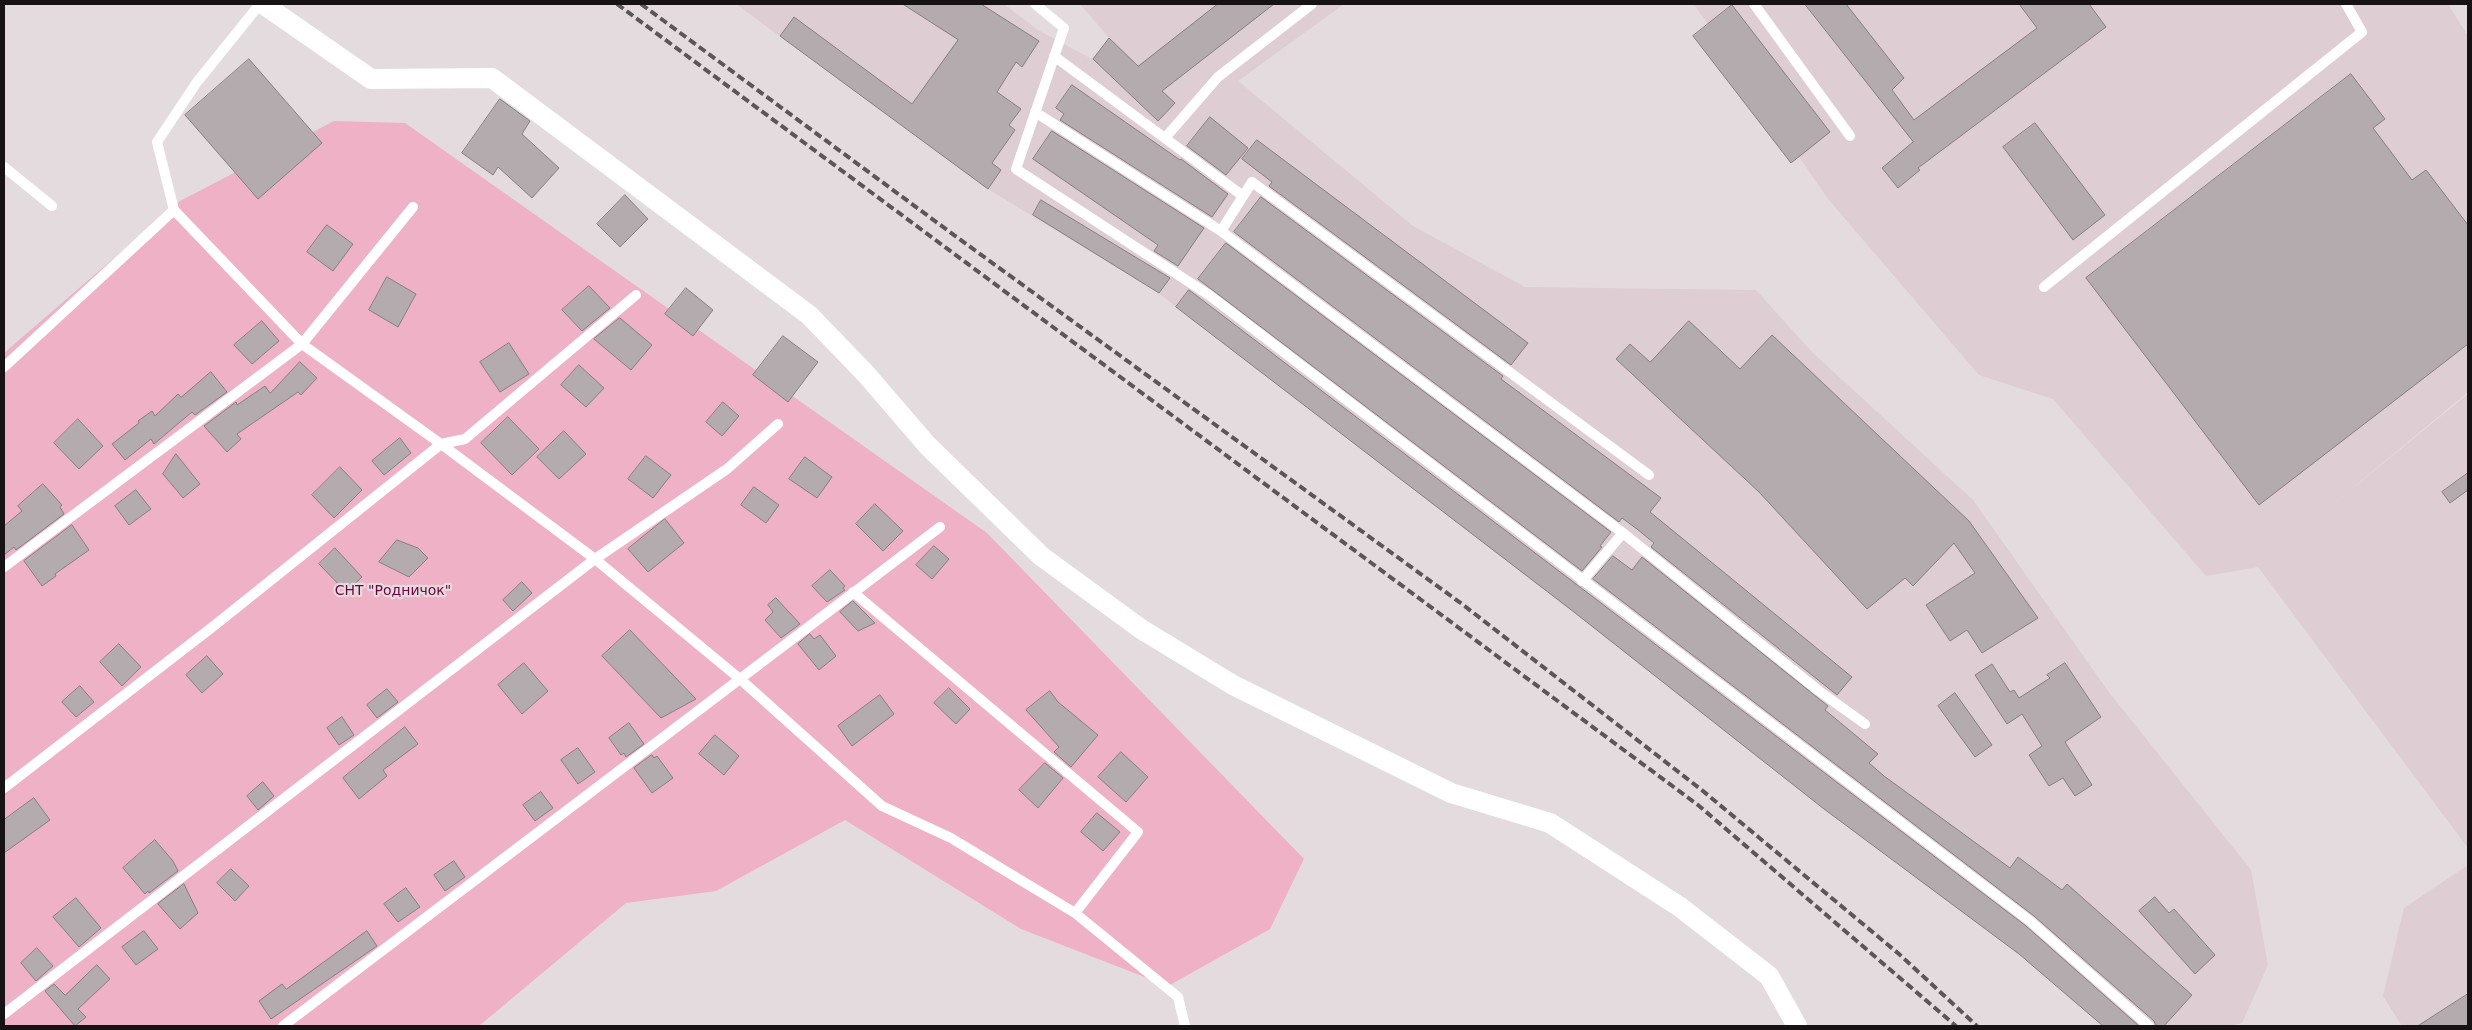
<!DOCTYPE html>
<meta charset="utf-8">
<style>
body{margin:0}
#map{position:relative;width:2472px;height:1030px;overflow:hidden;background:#e4dbde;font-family:"DejaVu Sans",sans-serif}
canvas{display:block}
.frame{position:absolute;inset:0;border:5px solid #171314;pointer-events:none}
</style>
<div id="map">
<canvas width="2472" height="1030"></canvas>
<div class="frame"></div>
</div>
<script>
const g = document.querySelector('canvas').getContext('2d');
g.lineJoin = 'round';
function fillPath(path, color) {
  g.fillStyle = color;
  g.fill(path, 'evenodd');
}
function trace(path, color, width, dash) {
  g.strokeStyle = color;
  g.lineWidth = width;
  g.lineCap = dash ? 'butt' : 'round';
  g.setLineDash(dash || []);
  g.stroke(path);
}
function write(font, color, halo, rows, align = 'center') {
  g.font = font + ' "DejaVu Sans",sans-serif';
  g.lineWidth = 4.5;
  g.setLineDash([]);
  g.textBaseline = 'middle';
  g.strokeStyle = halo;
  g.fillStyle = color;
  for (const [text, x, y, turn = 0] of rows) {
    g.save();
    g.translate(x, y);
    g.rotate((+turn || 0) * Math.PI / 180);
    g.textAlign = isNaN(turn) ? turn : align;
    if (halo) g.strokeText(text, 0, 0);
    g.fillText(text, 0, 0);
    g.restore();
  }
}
const built = new Path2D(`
 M 736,4 L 1004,4 L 1038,30 L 1092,59 L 1109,38 L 1080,4 L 1344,4 L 1238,81 L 1413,226 L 1525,287 L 1756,290 L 1812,352 L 1973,500 L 2108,691 L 2251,870 L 2268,965 L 2242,1023 L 2228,1026 L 2103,1026 L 2019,954 L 1824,809 L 1574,613 L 1157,292 L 988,189 Z
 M 1694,4 L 2448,4 L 2468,36 L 2468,392 L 2320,515 L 2468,394 L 2468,848 L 2258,567 L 2206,576 L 2053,399 L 1979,375 L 1828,199 Z
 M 2468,865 L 2468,1026 L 2402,1026 L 2383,996 L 2404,908 Z`);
const green = new Path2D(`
 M 334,121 L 405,123 L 987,533 L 1304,859 L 1270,929 L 1168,986 L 1021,929 L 845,820 L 716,891 L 626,903 L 479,1026 L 4,1026 L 4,353 L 180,201 Z`);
const building = new Path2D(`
 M 903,4 L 981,4 L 1039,41 L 1022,67 L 1016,62 L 997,92 L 1021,109 L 1009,125 L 1015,130 L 992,163 L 1001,170 L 988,189 L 780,36 L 794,17 L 912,104 L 958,40 Z
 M 1218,4 L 1274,4 L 1162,91 L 1175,103 L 1158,121 L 1093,59 L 1109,38 L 1138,66 Z
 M 1805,4 L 1846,4 L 1904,78 L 1892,90 L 1914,120 L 2037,28 L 2019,4 L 2089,4 L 2106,27 L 1918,168 L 1920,170 L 1898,188 L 1882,168 L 1913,142 Z
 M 1732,5 L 1830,132 L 1791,163 L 1693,36 Z
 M 249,59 L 322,143 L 258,199 L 185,115 Z
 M 2351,74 L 2385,119 L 2373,128 L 2412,180 L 2426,170 L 2468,225 L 2468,344 L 2259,505 L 2086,278 Z
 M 1072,85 L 1180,160 L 1181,159 L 1228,194 L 1212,217 L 1060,120 L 1064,114 L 1056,108 Z
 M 500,99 L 530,121 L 522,134 L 559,168 L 532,198 L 498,167 L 493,175 L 462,153 Z
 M 1210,117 L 1248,148 L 1226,175 L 1187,146 Z
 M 2035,123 L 2105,215 L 2073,240 L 2003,147 Z
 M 1052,131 L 1204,228 L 1178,266 L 1154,251 L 1158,245 L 1033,159 Z
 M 1257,140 L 1528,343 L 1511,365 L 1269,186 L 1272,182 L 1242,159 Z
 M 625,195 L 648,219 L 620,247 L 597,224 Z
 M 1261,197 L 1503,376 L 1501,379 L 1661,498 L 1650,512 L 1852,677 L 1837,695 L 1651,547 L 1654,543 L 1637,529 L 1622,518 L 1619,522 L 1234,232 Z
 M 1041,200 L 1170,278 L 1159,293 L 1033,215 Z
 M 327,225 L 353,244 L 333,271 L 307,252 Z
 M 1226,243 L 1611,532 L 1600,546 L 1602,547 L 1582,571 L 1198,279 Z
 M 387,277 L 416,294 L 398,327 L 369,310 Z
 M 589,286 L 610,308 L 582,331 L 562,310 Z
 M 686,288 L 713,310 L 693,336 L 665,314 Z
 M 1189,290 L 2026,926 L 2139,1026 L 2103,1026 L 2019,954 L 1824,809 L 1574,612 L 1176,307 Z
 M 620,318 L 652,345 L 631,370 L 594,339 Z
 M 262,321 L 279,341 L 252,364 L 234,345 Z
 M 1689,321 L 1740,369 L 1772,335 L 1969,521 L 2038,618 L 1982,653 L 1967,630 L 1950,641 L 1926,605 L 1975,573 L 1954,543 L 1913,586 L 1905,578 L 1867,609 L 1759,492 L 1616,359 L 1630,344 L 1650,362 Z
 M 783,336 L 818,362 L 788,402 L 753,375 Z
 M 509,343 L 529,374 L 500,392 L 480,362 Z
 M 300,362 L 317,378 L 301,395 L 298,392 L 237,434 L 241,439 L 227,452 L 204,426 L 236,402 L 237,405 L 265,386 L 270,393 Z
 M 579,365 L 604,388 L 586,407 L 561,385 Z
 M 211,372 L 227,392 L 195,415 L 192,412 L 154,444 L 151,439 L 125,460 L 112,444 L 139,423 L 138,421 L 152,411 L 155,416 L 178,394 L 181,397 Z
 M 723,402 L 739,416 L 722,436 L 706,422 Z
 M 508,417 L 539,449 L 512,475 L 481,443 Z
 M 78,419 L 103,446 L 79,469 L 54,443 Z
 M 564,431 L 586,454 L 559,479 L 537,457 Z
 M 400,438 L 411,453 L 384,475 L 372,461 Z
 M 176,454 L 200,484 L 183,498 L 163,474 Z
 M 646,456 L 671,475 L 653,498 L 628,479 Z
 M 805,457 L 832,477 L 817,498 L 789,479 Z
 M 340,467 L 362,490 L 334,518 L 312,495 Z
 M 2468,473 L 2468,490 L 2450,503 L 2442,492 Z
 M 43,484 L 62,505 L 60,507 L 64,514 L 16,550 L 14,547 L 4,555 L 4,526 L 22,511 L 18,506 Z
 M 754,487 L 779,505 L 766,523 L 741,505 Z
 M 136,490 L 151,509 L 129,525 L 115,506 Z
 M 875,504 L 903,531 L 883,551 L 856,524 Z
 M 665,519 L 684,543 L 648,572 L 628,549 Z
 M 72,525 L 89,550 L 55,574 L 56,576 L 42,586 L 24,561 Z
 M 397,540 L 418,548 L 428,558 L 409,577 L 379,562 Z
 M 934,546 L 949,559 L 932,579 L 916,565 Z
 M 335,548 L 362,577 L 346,592 L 319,564 Z
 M 1613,556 L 1632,570 L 1642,557 L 1828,706 L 1825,710 L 1878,754 L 1869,763 L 1884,776 L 2010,868 L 2018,857 L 2062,890 L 2067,884 L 2192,995 L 2164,1026 L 2156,1026 L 2154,1021 L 2034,916 L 1593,579 Z
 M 830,570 L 845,586 L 843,588 L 845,590 L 827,602 L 812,586 Z
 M 522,582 L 532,593 L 513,611 L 503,600 Z
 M 776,598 L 800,624 L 781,638 L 765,620 L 773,612 L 768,605 Z
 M 853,601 L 875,623 L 858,631 L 840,612 Z
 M 630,630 L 696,699 L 661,718 L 602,656 Z
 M 810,634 L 814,639 L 820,635 L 836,656 L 819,670 L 798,644 Z
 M 119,644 L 141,667 L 122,686 L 100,662 Z
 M 207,656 L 223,674 L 202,693 L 186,675 Z
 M 524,663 L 548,691 L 522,714 L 498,685 Z
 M 2065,663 L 2101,717 L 2065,742 L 2092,785 L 2075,796 L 2063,778 L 2049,786 L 2029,755 L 2042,746 L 2022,714 L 2007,724 L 1975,675 L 1992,664 L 2010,692 L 2014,690 L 2019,698 L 2050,678 L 2047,675 Z
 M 80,686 L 94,702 L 76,717 L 62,702 Z
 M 949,688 L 970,709 L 956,724 L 934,703 Z
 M 387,689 L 398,702 L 377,718 L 367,705 Z
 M 1050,691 L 1058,702 L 1098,735 L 1071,767 L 1054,752 L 1059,747 L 1026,710 Z
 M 1955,693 L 1992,745 L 1975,757 L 1938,706 Z
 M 880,695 L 894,714 L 852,746 L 838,726 Z
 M 342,717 L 354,735 L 339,745 L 327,728 Z
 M 629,723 L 644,744 L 626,757 L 624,753 L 621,755 L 609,738 Z
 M 405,727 L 418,744 L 383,770 L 387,776 L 359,799 L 343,778 Z
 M 715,735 L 739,756 L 724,775 L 699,754 Z
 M 578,748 L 595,772 L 578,784 L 561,760 Z
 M 1121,752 L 1148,777 L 1126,802 L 1098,777 Z
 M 652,755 L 654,758 L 657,756 L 673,778 L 652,793 L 634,768 Z
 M 1045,763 L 1063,778 L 1038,808 L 1019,790 Z
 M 263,782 L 274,796 L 258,810 L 247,796 Z
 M 541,792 L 553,808 L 535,821 L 523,805 Z
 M 34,798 L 50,820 L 4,853 L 4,820 Z
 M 1097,813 L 1120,832 L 1103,851 L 1081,832 Z
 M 155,840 L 173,861 L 178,871 L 149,893 L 148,891 L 145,894 L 123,868 Z
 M 454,861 L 465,877 L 445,891 L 434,875 Z
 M 231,869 L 249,886 L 235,901 L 217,883 Z
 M 184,884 L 198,913 L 180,929 L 158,904 Z
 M 406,888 L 420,907 L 398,922 L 384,904 Z
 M 2155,897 L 2169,913 L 2174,909 L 2215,955 L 2195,974 L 2139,911 Z
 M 76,898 L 101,928 L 79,947 L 53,917 Z
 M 144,931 L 158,949 L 136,965 L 122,947 Z
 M 367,931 L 377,946 L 271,1019 L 259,1001 L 282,984 L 286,989 Z
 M 37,948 L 53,966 L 36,981 L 21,963 Z
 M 97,965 L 110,979 L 78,1009 L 86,1017 L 75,1026 L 45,991 L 54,984 L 65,995 Z
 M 2468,994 L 2468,1026 L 2418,1026 Z`);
const service = new Path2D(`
 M 260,4 L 197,82 L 157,142 L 174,210 L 302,344 L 441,444 L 595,559 L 740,679 L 882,806 L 951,838 L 1075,913 L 1178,997 L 1185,1026
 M 1035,4 L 1064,28 L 1016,169 L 1209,295 L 2030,921 L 2149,1026
 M 1754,4 L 1850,136
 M 1054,56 L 1243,196
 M 1035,112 L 1221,231 L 1623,533 L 1582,581
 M 1165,138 L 1218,77 L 1312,4
 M 4,167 L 52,206
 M 1221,231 L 1252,182 L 1649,475
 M 2044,287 L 2362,32 L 2346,4
 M 4,367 L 174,210
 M 1623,533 L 1819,691 L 1865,724
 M 4,567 L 302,344 L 413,207
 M 853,592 L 1138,832 L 1075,913
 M 4,788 L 215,625 L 441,444 L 465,439 L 636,295
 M 4,1014 L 595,559 L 727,469 L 778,424
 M 283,1026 L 940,527`);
const minor = new Path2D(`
 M 263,4 L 371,79 L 492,78 L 809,315 L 866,374 L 927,445 L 1041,556 L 1141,629 L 1233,685 L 1451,793 L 1550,823 L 1680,907 L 1769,976 L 1797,1026`);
const rail = new Path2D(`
 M 617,4 L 1698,805 L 1956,1026
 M 641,4 L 958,238 L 1462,604 L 1703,791 L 1899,954 L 1977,1026`);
const parkNames = [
 ["СНТ \"Родничок\"",393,591]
];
fillPath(built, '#decdd3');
fillPath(green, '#eeb1c6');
fillPath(building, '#b4abae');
trace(building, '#877f82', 1);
trace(service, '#fff', 10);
trace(minor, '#fff', 20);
trace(rail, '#5c5658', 4, [8, 4]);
write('14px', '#70023f', '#e4dbde', parkNames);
</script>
